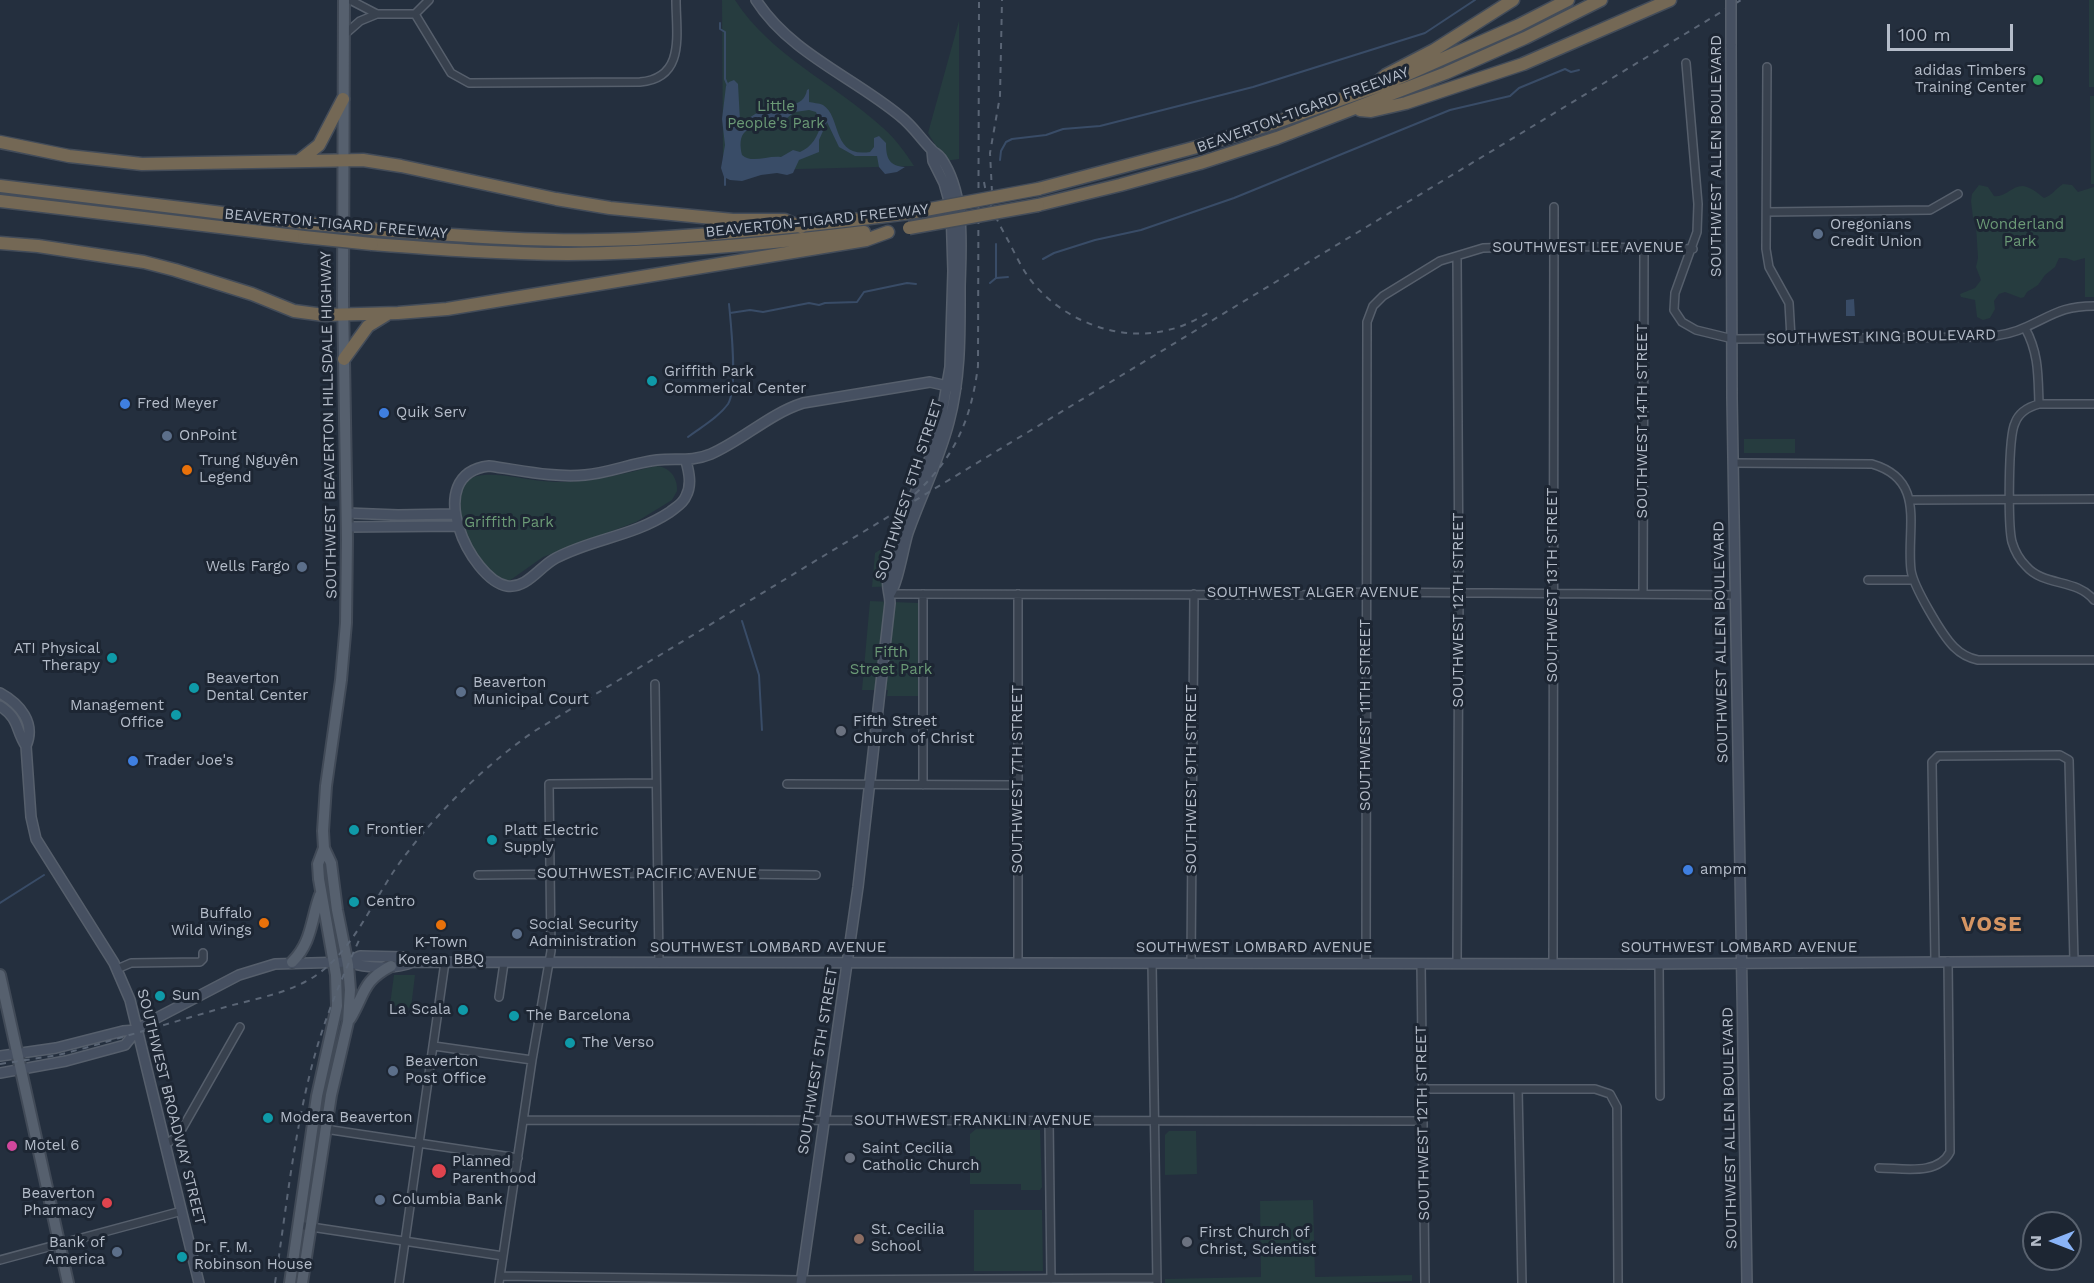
<!DOCTYPE html>
<meta charset="utf-8">
<style>
body{margin:0}
#map{position:relative;width:2094px;height:1283px;overflow:hidden;background:#242f3e;font-family:"Work Sans",sans-serif}
canvas{display:block}
.north{position:absolute;left:2022px;top:1211px;width:60px;height:60px;box-sizing:border-box;background:#1d2633;border:2px solid #59626f;border-radius:50%;rotate:270deg;font-size:16px;font-weight:700;line-height:24px;text-align:center;color:#b4bcc9}
.north::after{content:'';display:block;margin:auto;width:21px;height:27px;background:#8ab4f8;clip-path:polygon(50% 0,100% 100%,50% 72%,0 100%)}
.scale{position:absolute;left:1887px;top:24px;width:126px;height:27px;box-sizing:border-box;border:3px solid #b4bcc9;border-top:0;padding-left:8px;font-size:18px;line-height:21px;white-space:nowrap;color:#b4bcc9;-webkit-text-stroke:4px #1d2633;paint-order:stroke}
</style>
<div id="map">
<canvas width="2094" height="1283"></canvas>
<div class="north">N</div>
<div class="scale">100 m</div>
</div>
<script>
const g = document.querySelector('canvas').getContext('2d');
g.lineJoin = 'round';
function fillPath(path, color) {
  g.fillStyle = color;
  g.fill(path, 'evenodd');
}
function trace(path, color, width, dash) {
  g.strokeStyle = color;
  g.lineWidth = width;
  g.lineCap = dash ? 'butt' : 'round';
  g.setLineDash(dash || []);
  g.stroke(path);
}
function write(font, color, halo, rows, align = 'center') {
  g.font = font + ' "Work Sans",sans-serif';
  g.lineWidth = 6;
  g.setLineDash([]);
  g.textBaseline = 'middle';
  g.strokeStyle = halo;
  g.fillStyle = color;
  for (const [text, x, y, turn = 0] of rows) {
    g.save();
    g.translate(x, y);
    g.rotate((+turn || 0) * Math.PI / 180);
    g.textAlign = isNaN(turn) ? turn : align;
    if (halo) g.strokeText(text, 0, 0);
    g.fillText(text, 0, 0);
    g.restore();
  }
}
const green = new Path2D(`
 M 722,0 L 735,0 C 771,56 834,83 882,127 C 895,138 905,152 914,166 L 723,171 Z
 M 2089,0 L 2094,0 L 2094,87 L 2089,87 Z
 M 959,21 L 959,159 L 945,161 L 928,133 Z
 M 2090,96 L 2094,96 L 2094,184 L 2091,184 Z
 M 2063,184 L 2072,185 L 2078,192 L 2094,187 L 2094,297 L 2085,297 L 2085,258 L 2074,261 L 2066,258 L 2059,258 L 2055,267 L 2045,275 L 2038,285 L 2027,292 L 2024,297 L 2021,298 L 2005,292 L 1999,294 L 1994,301 L 1995,309 L 1990,318 L 1983,320 L 1977,317 L 1975,300 L 1961,297 L 1960,294 L 1975,288 L 1981,280 L 1976,267 L 1978,258 L 1976,226 L 1973,218 L 1971,201 L 1972,194 L 1979,185 L 1988,187 L 1994,196 C 2007,198 2014,182 2027,187 C 2033,189 2039,194 2044,198 C 2053,195 2055,189 2063,184 Z
 M 1744,439 L 1795,439 L 1795,453 L 1744,453 Z
 M 656,466 C 670,467 678,478 677,491 L 672,500 L 636,522 L 543,557 L 509,581 C 480,582 437,501 470,479 C 486,469 524,480 543,481 C 582,485 618,475 656,466 Z
 M 898,538 L 899,586 L 872,587 L 875,553 Z
 M 870,601 L 918,603 L 918,696 L 887,696 L 888,690 L 862,690 Z
 M 394,975 L 415,975 L 411,1008 L 390,1005 Z
 M 976,1129 L 1040,1130 L 1042,1187 L 1040,1190 L 1021,1190 L 1021,1184 L 970,1184 L 970,1134 Z
 M 1169,1131 L 1196,1131 L 1197,1174 L 1165,1175 L 1165,1135 Z
 M 1313,1200 L 1315,1277 L 1412,1275 L 1412,1281 L 1346,1283 L 1165,1283 L 1165,1279 L 1261,1277 L 1260,1201 Z
 M 974,1210 L 1042,1210 L 1043,1271 L 974,1271 Z`);
const water = new Path2D(`
 M 734,80 L 738,84 L 740,121 L 745,121 C 751,116 758,112 766,109 C 781,105 804,109 807,90 L 809,89 L 809,102 C 813,103 819,103 823,105 C 842,117 831,158 870,152 L 874,147 L 874,138 L 879,136 L 886,143 C 886,158 889,166 905,167 L 897,172 L 885,174 L 879,167 L 877,156 L 855,156 L 839,147 L 827,122 L 819,140 L 819,152 L 799,160 L 793,173 L 787,175 L 777,173 L 761,175 L 742,181 L 730,180 L 724,177 L 721,168 L 725,145 L 722,119 L 726,86 L 729,82 ZM 809,110 L 816,112 L 821,124 C 818,136 812,147 800,152 L 793,150 L 781,157 C 768,155 752,164 742,155 C 740,147 739,136 746,131 L 776,126 L 795,112 Z
 M 1854,299 L 1855,316 L 1846,316 L 1846,300 Z`);
const stream = new Path2D(`
 M 720,23 L 720,29 L 725,32 L 725,79 L 728,86
 M 1000,160 L 1001,151 L 1006,142 L 1012,139 L 1046,135 L 1063,129 L 1100,126 L 1253,87 L 1425,33 L 1475,0
 M 725,175 L 725,185
 M 996,244 L 996,278
 M 1043,259 L 1054,253 L 1095,240 L 1141,230 L 1234,198 L 1450,110 L 1510,96 L 1519,88 L 1565,69 L 1571,72 L 1579,70
 M 990,283 L 996,278 L 1008,277
 M 730,313 L 750,310 L 763,312 L 809,303 L 819,305 L 825,303 L 857,302 L 864,292 L 907,283 L 916,284
 M 688,437 C 701,427 718,418 728,404 C 738,388 731,325 729,304
 M 742,621 L 759,675 L 762,730
 M 0,903 L 44,875`);
const street = new Path2D(`
 M 350,0 L 377,14 L 415,14 L 429,0
 M 415,14 L 451,73 L 469,83 L 640,82 C 686,78 676,34 676,0
 M 344,35 L 360,21 L 377,14
 M 1686,63 L 1698,204 L 1697,232 L 1675,293 L 1674,310 L 1682,322 L 1696,330 L 1733,339 L 1984,337 C 1998,336 2012,334 2026,327 C 2053,315 2062,306 2094,306
 M 1767,67 L 1766,249 L 1769,267 L 1789,303 L 1791,338
 M 1767,212 L 1930,210 L 1958,194
 M 1457,256 L 1459,593 L 1457,964
 M 2025,328 C 2039,353 2038,376 2039,404 C 2028,407 2019,412 2015,423 C 2008,437 2008,526 2012,542 C 2015,552 2019,559 2026,566 C 2044,587 2076,578 2094,600
 M 2039,404 L 2094,404
 M 1733,463 L 1872,464 C 1927,480 1906,528 1911,570 C 1913,586 1942,635 1954,647 C 1961,654 1968,658 1978,660 L 2094,660
 M 1911,500 L 2094,499
 M 1868,580 L 1913,580
 M 890,594 L 1301,595 L 1366,592 L 1735,595
 M 1018,594 L 1018,963
 M 1643,594 L 1644,247
 M 655,684 L 659,963
 M 787,784 L 1018,785
 M 923,785 L 923,594
 M 478,875 L 659,873 L 816,875
 M 1935,962 L 1932,762 L 1938,756 L 2060,755 L 2069,760 L 2074,961
 M 1152,963 L 1157,1283
 M 1191,963 L 1194,594
 M 1366,964 L 1367,322 L 1373,306 L 1383,296 L 1440,261 L 1483,248 L 1554,246 L 1693,249
 M 1421,964 L 1425,1283
 M 1553,964 L 1554,207
 M 1659,964 L 1660,1096
 M 117,969 L 131,963 L 200,962 L 203,959 L 203,953
 M 499,997 L 504,963
 M 434,1046 L 532,1060
 M 1423,1089 L 1595,1089 L 1610,1094 L 1617,1107 L 1618,1283
 M 1518,1089 L 1522,1283
 M 523,1120 L 1423,1121
 M 1049,1120 L 1051,1279
 M 325,1129 L 518,1158
 M 166,1144 L 178,1136 L 240,1027
 M 1879,1168 C 1902,1168 1938,1176 1950,1152 L 1948,961
 M 298,1225 L 503,1256
 M 0,1260 L 182,1211
 M 500,1276 L 801,1280 L 1157,1278
 M 399,1283 L 445,962
 M 499,1283 L 532,1060 L 551,951 L 549,784 L 656,783`);
const secondary = new Path2D(`
 M 756,0 C 790,53 853,77 900,116 C 913,126 920,138 931,149 C 934,153 938,154 941,158 C 966,194 961,246 960,287 C 960,333 961,377 949,422 C 939,461 921,496 908,533 C 903,549 898,583 890,594
 M 1731,44 L 1732,398 L 1747,1283
 M 686,461 C 689,472 692,485 686,496 C 683,504 676,507 670,512 C 632,537 594,538 556,558 C 540,566 527,589 507,586 C 471,580 420,474 489,466 C 520,470 553,478 585,475 C 609,473 632,463 657,460 C 676,458 692,462 711,454 C 743,440 769,414 803,403 L 930,382 L 956,388
 M 347,513 L 398,515 L 455,514
 M 347,527 L 459,526
 M 0,693 C 20,704 36,723 26,746
 M 0,706 C 20,719 15,729 26,746 L 31,817 L 36,839 L 114,963 L 130,1000 L 199,1283
 M 347,962 C 366,968 394,970 413,962 L 1649,964 L 2094,961
 M 0,1056 L 56,1048 L 123,1031 L 137,1030
 M 0,1073 L 66,1061 L 125,1045 L 137,1030 L 149,1022 L 239,975 L 275,964 L 347,962 L 360,956 L 404,957 L 413,962
 M 801,1283 L 858,887 L 890,603 C 890,594 886,587 888,578 L 901,526 L 928,463 L 939,430 L 950,367 L 953,271 L 951,208 L 944,183 L 933,161 L 932,151`);
const primary = new Path2D(`
 M 292,962 C 312,943 311,919 320,895
 M 0,975 L 68,1283
 M 350,1019 C 365,994 362,981 391,966
 M 290,1283 L 317,1096 L 337,1006 L 336,975 L 319,879 L 318,864 L 324,848
 M 302,1283 L 331,1095 L 348,1022 L 350,990 L 348,965 L 337,910 L 331,863 L 324,848 L 323,831 L 326,786 L 341,680 L 346,623 L 347,539 L 343,299 L 344,0`);
const highway = new Path2D(`
 M 1376,83 L 1386,75 L 1434,50 L 1513,0
 M 1360,110 L 1371,111 L 1406,103 L 1523,64 L 1670,0
 M 0,142 L 69,156 L 142,164 L 363,160 L 401,166 L 556,199 L 610,208 L 733,220 L 785,220 L 801,227
 M 300,160 L 319,145 L 343,99
 M 0,186 L 305,223
 M 1038,189 L 1197,147 L 1274,123 L 1390,82 L 1519,25 L 1568,0
 M 0,201 L 304,237
 M 1038,205 L 1120,185 L 1200,163 L 1277,138 L 1446,73 L 1525,38 L 1601,0
 M 371,229 C 459,236 548,243 636,239 C 728,234 818,225 909,213
 M 0,243 L 38,246 L 144,262 L 175,270 L 252,294 L 294,311 L 324,315 L 398,313 L 447,309 L 866,240 L 888,232
 M 372,244 C 437,249 502,254 568,254 C 667,253 766,244 864,232
 M 344,359 L 368,326 L 386,315`);
const rail = new Path2D(`
 M 984,182 C 988,206 1000,225 1011,246 C 1016,256 1022,268 1029,278 C 1060,319 1117,343 1168,330 C 1183,327 1197,319 1210,312
 M 992,192 L 990,153 L 1000,96 L 1002,0
 M 915,494 C 955,457 971,420 978,366 L 979,0
 M 0,1064 L 58,1055 L 85,1048 C 133,1034 181,1020 229,1006 C 259,998 293,992 318,974 C 355,947 372,902 398,865 C 436,813 481,769 533,732 L 1741,0
 M 275,1283 C 287,1204 295,1121 318,1044 C 329,1008 344,973 360,938`);
const secondaryBridge = new Path2D(`
 M 1731,0 L 1731,44`);
const highwayBridge = new Path2D(`
 M 909,213 L 1038,189
 M 305,223 L 371,229
 M 909,228 L 1038,205
 M 304,237 L 372,244`);
const markers = [
 [2038,80,6,"#2e9e5b"],
 [1818,234,6,"#5c6f8a"],
 [652,381,6,"#0f9aa8"],
 [125,404,6,"#3f7fe0"],
 [384,413,6,"#3f7fe0"],
 [167,436,6,"#5c6f8a"],
 [187,470,6,"#e8710a"],
 [302,567,6,"#5c6f8a"],
 [112,658,6,"#0f9aa8"],
 [194,688,6,"#0f9aa8"],
 [461,692,6,"#5c6f8a"],
 [176,715,6,"#0f9aa8"],
 [841,731,6,"#6b7280"],
 [133,761,6,"#3f7fe0"],
 [354,830,6,"#0f9aa8"],
 [492,840,6,"#0f9aa8"],
 [1688,870,6,"#3f7fe0"],
 [354,902,6,"#0f9aa8"],
 [264,923,6,"#e8710a"],
 [441,925,6,"#e8710a"],
 [517,934,6,"#5c6f8a"],
 [160,996,6,"#0f9aa8"],
 [463,1010,6,"#0f9aa8"],
 [514,1016,6,"#0f9aa8"],
 [570,1043,6,"#0f9aa8"],
 [393,1071,6,"#5c6f8a"],
 [268,1118,6,"#0f9aa8"],
 [12,1146,6,"#d1479c"],
 [850,1158,6,"#6b7280"],
 [439,1171,8,"#e0444e"],
 [380,1200,6,"#5c6f8a"],
 [107,1203,6,"#e0444e"],
 [859,1239,6,"#8d6e63"],
 [1187,1242,6,"#6b7280"],
 [117,1252,6,"#5c6f8a"],
 [182,1257,6,"#0f9aa8"]
];
const poiNames = [
 ["adidas Timbers",2026,71,"right"],
 ["Training Center",2026,88,"right"],
 ["Oregonians",1830,225],
 ["Credit Union",1830,242],
 ["Griffith Park",664,372],
 ["Commerical Center",664,389],
 ["Fred Meyer",137,404],
 ["Quik Serv",396,413],
 ["OnPoint",179,436],
 ["Trung Nguyên",199,461],
 ["Legend",199,478],
 ["Wells Fargo",290,567,"right"],
 ["ATI Physical",100,649,"right"],
 ["Therapy",100,666,"right"],
 ["Beaverton",206,679],
 ["Dental Center",206,696],
 ["Beaverton",473,683],
 ["Municipal Court",473,700],
 ["Management",164,706,"right"],
 ["Office",164,723,"right"],
 ["Fifth Street",853,722],
 ["Church of Christ",853,739],
 ["Trader Joe's",145,761],
 ["Frontier",366,830],
 ["Platt Electric",504,831],
 ["Supply",504,848],
 ["ampm",1700,870],
 ["Centro",366,902],
 ["Buffalo",252,914,"right"],
 ["Wild Wings",252,931,"right"],
 ["Social Security",529,925],
 ["Administration",529,942],
 ["K-Town",441,943,"center"],
 ["Korean BBQ",441,960,"center"],
 ["Sun",172,996],
 ["La Scala",451,1010,"right"],
 ["The Barcelona",526,1016],
 ["The Verso",582,1043],
 ["Beaverton",405,1062],
 ["Post Office",405,1079],
 ["Modera Beaverton",280,1118],
 ["Motel 6",24,1146],
 ["Saint Cecilia",862,1149],
 ["Catholic Church",862,1166],
 ["Planned",452,1162],
 ["Parenthood",452,1179],
 ["Beaverton",95,1194,"right"],
 ["Pharmacy",95,1211,"right"],
 ["Columbia Bank",392,1200],
 ["St. Cecilia",871,1230],
 ["School",871,1247],
 ["First Church of",1199,1233],
 ["Christ, Scientist",1199,1250],
 ["Bank of",105,1243,"right"],
 ["America",105,1260,"right"],
 ["Dr. F. M.",194,1248],
 ["Robinson House",194,1265]
];
const parkNames = [
 ["Little",776,107],
 ["People's Park",776,124],
 ["Wonderland",2020,225],
 ["Park",2020,242],
 ["Griffith Park",509,523],
 ["Fifth",891,653],
 ["Street Park",891,670]
];
const streetNames = [
 ["BEAVERTON-TIGARD FREEWAY",1303,110,-20],
 ["SOUTHWEST ALLEN BOULEVARD",1717,156,-90],
 ["BEAVERTON-TIGARD FREEWAY",817,221,-6],
 ["BEAVERTON-TIGARD FREEWAY",336,224,5],
 ["SOUTHWEST LEE AVENUE",1588,248],
 ["SOUTHWEST KING BOULEVARD",1881,337,-1],
 ["SOUTHWEST 14TH STREET",1643,421,-90],
 ["SOUTHWEST BEAVERTON HILLSDALE HIGHWAY",329,425,-91],
 ["SOUTHWEST 5TH STREET",909,490,-72],
 ["SOUTHWEST 13TH STREET",1553,585,-90],
 ["SOUTHWEST ALGER AVENUE",1313,593],
 ["SOUTHWEST 12TH STREET",1459,610,-90],
 ["SOUTHWEST ALLEN BOULEVARD",1721,642,-91],
 ["SOUTHWEST 11TH STREET",1366,715,-90],
 ["SOUTHWEST 7TH STREET",1018,779,-90],
 ["SOUTHWEST 9TH STREET",1192,779,-90],
 ["SOUTHWEST PACIFIC AVENUE",647,874],
 ["SOUTHWEST LOMBARD AVENUE",768,948],
 ["SOUTHWEST LOMBARD AVENUE",1254,948],
 ["SOUTHWEST LOMBARD AVENUE",1739,948],
 ["SOUTHWEST 5TH STREET",818,1061,-81],
 ["SOUTHWEST BROADWAY STREET",171,1107,76],
 ["SOUTHWEST FRANKLIN AVENUE",973,1121],
 ["SOUTHWEST 12TH STREET",1423,1123,-91],
 ["SOUTHWEST ALLEN BOULEVARD",1730,1128,-91]
];
const districtNames = [
 ["VOSE",1992,925]
];
fillPath(green, '#263c3f');
fillPath(water, '#394c67');
trace(stream, '#394c67', 2);
trace(street, '#565f6c', 10);
trace(secondary, '#565f6c', 12);
trace(primary, '#414a57', 14);
trace(highway, '#434c59', 15);
trace(street, '#38414e', 7);
trace(secondary, '#465061', 9);
trace(primary, '#56606e', 10);
trace(highway, '#746855', 12);
trace(rail, '#5a6575', 2, [6, 6]);
trace(secondaryBridge, '#565f6c', 12, []);
trace(highwayBridge, '#434c59', 15, []);
trace(secondaryBridge, '#465061', 9);
trace(highwayBridge, '#746855', 12);
for (const [x, y, r, color] of markers) {
  const dot = new Path2D();
  dot.arc(x, y, r, 0, 2 * Math.PI);
  g.fillStyle = color;
  g.fill(dot);
  trace(dot, '#1d2633', 2);
}
write('15px', '#b4bcc9', '#1d2633', poiNames, 'left');
write('15px', '#6b9a76', '#1d2633', parkNames);
write('15px', '#b4bcc9', '#1d2633', streetNames);
g.letterSpacing = '1.5px';
write('bold 21px', '#d59563', '#1d2633', districtNames);
g.letterSpacing = '0px';
</script>
